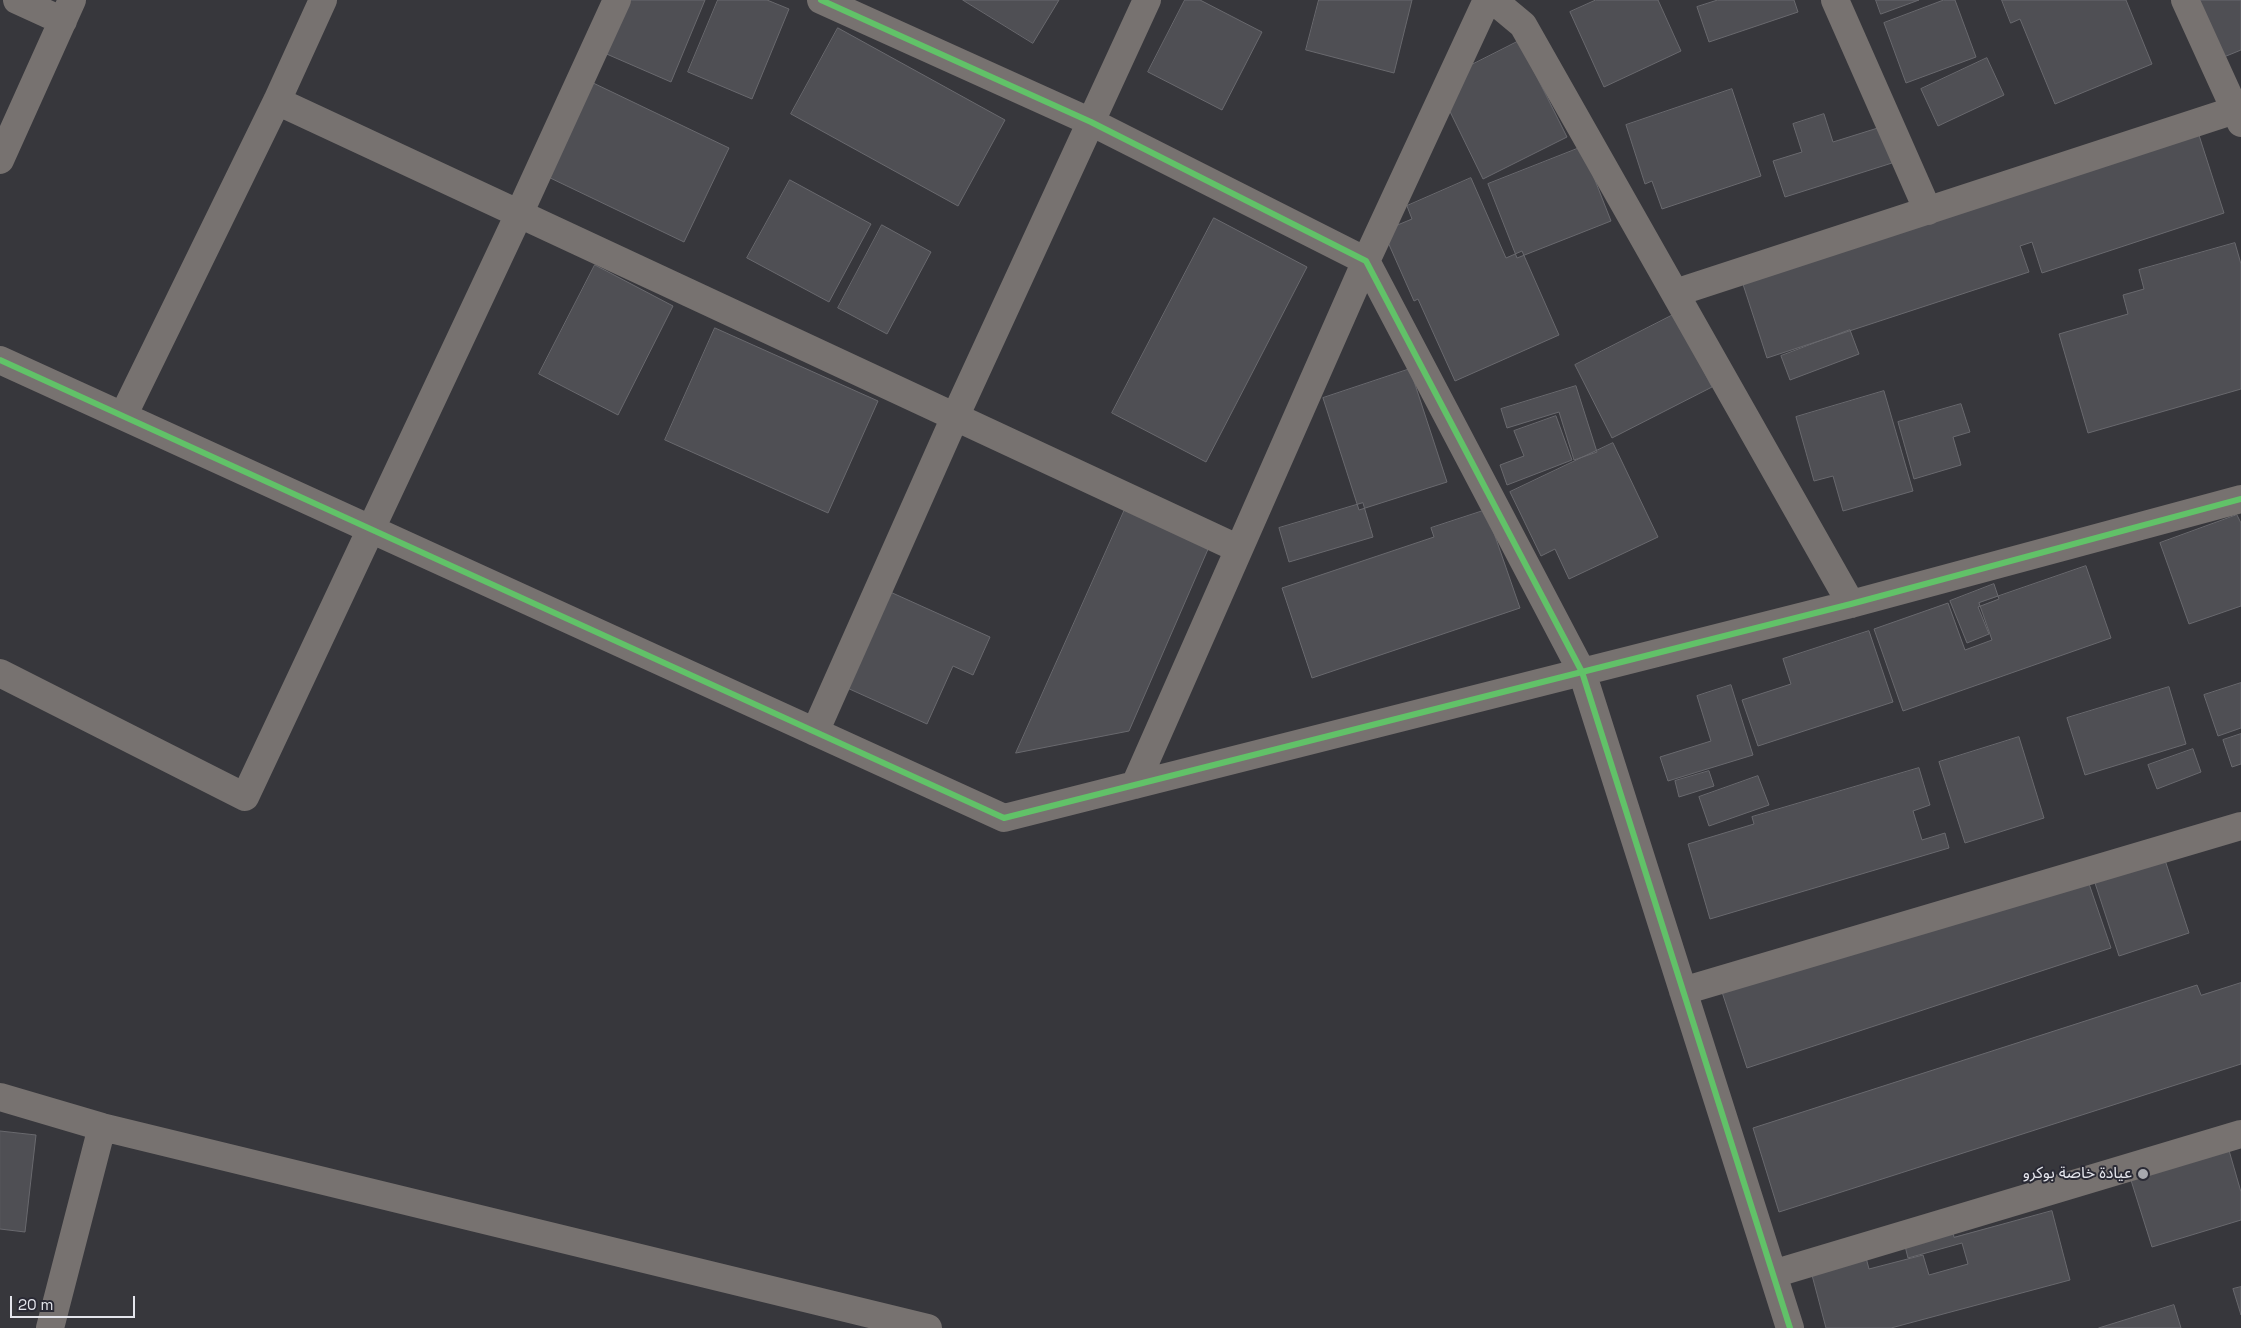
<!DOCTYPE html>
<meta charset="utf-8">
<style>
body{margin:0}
#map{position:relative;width:2241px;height:1328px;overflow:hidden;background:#37373c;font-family:"Space Grotesk",sans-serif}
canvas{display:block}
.scale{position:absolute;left:10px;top:1296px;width:125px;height:22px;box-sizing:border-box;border:2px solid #e4e5ec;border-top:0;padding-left:6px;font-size:15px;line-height:18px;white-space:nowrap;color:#e4e5ec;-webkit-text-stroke:4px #2a2a35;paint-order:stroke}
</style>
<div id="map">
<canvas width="2241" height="1328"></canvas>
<div class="scale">20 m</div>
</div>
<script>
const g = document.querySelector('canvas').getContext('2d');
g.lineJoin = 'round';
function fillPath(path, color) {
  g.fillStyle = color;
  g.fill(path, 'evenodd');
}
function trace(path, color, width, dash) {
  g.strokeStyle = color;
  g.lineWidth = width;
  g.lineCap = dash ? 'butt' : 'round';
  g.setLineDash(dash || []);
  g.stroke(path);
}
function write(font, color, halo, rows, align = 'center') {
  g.font = font + ' "Space Grotesk","Noto Sans Arabic",sans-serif';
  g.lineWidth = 4;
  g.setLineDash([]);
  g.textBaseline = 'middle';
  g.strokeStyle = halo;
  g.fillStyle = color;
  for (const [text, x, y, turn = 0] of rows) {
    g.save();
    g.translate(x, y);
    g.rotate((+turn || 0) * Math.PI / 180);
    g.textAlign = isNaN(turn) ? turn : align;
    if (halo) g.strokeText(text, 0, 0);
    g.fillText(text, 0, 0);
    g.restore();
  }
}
const building = new Path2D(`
 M 624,0 L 705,0 L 671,82 L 602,52 Z
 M 718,0 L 767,0 L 789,9 L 752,99 L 688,72 Z
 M 963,0 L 1059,0 L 1033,43 Z
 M 1185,0 L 1200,0 L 1262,32 L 1222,110 L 1148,72 Z
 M 1319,0 L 1412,0 L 1394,73 L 1306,50 Z
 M 1596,0 L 1658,0 L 1681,51 L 1604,87 L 1570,12 Z
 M 1718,0 L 1794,0 L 1798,12 L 1709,42 L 1697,7 Z
 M 1876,0 L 1919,0 L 1881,14 Z
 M 1944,0 L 1955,0 L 1976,57 L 1906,83 L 1884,23 Z
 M 2002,0 L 2126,0 L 2152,64 L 2055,104 L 2020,19 L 2011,23 Z
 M 2192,0 L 2241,0 L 2241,50 L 2219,59 Z
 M 838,28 L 1005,120 L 958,206 L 791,114 Z
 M 1519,41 L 1567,137 L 1483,179 L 1436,83 Z
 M 1987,58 L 2004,95 L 1938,126 L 1921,89 Z
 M 589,81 L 729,148 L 684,242 L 544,175 Z
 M 1732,89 L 1761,176 L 1662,209 L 1652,181 L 1645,184 L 1626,125 Z
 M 1824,114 L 1833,142 L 1881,127 L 1892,163 L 1785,197 L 1773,161 L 1802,152 L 1793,124 Z
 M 2197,129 L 2224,213 L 2042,273 L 2032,242 L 2020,246 L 2029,272 L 1767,358 L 1739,272 Z
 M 1582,147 L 1611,221 L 1517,258 L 1488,184 Z
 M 1471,178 L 1506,258 L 1522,251 L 1559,335 L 1455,381 L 1418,299 L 1414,301 L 1383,231 L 1412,219 L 1407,206 Z
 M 790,180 L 871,224 L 829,302 L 747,258 Z
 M 1214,218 L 1307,267 L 1206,462 L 1112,413 Z
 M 882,225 L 931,252 L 887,334 L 838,308 Z
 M 2235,243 L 2241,264 L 2241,389 L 2088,433 L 2059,334 L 2128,314 L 2123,295 L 2144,289 L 2139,270 Z
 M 595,265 L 673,306 L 618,415 L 539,374 Z
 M 1675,314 L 1712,387 L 1612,438 L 1575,365 Z
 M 715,328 L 878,401 L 828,513 L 665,440 Z
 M 1850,330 L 1859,354 L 1790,380 L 1781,356 Z
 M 1410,369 L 1447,482 L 1359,510 L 1323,398 Z
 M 1576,386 L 1597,452 L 1574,460 L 1559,412 L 1507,428 L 1501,409 Z
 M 1884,391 L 1913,491 L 1843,511 L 1833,476 L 1814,481 L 1796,417 Z
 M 1961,404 L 1970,432 L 1953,437 L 1961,465 L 1914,479 L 1898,422 Z
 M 1556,416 L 1572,460 L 1507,485 L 1500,465 L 1524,456 L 1514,431 Z
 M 1613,443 L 1658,537 L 1569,579 L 1555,549 L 1541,556 L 1510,492 Z
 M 1363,503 L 1373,537 L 1289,562 L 1279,528 Z
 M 1126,507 L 1212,540 L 1129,731 L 1016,753 Z
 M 1486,510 L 1520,608 L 1312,678 L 1282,588 L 1434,537 L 1431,528 Z
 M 2237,515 L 2241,523 L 2241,606 L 2189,624 L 2160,543 Z
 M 2086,566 L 2111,638 L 1903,711 L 1874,629 L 1948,603 L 1965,650 L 1992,640 L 1979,603 Z
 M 1994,584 L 1999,599 L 1978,607 L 1989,634 L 1967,643 L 1950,601 Z
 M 888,591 L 990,637 L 973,675 L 953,666 L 927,724 L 845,687 Z
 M 1869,631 L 1893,702 L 1758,746 L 1742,700 L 1791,684 L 1783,659 Z
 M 2241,683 L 2241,728 L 2218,736 L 2204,695 Z
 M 1731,685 L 1753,755 L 1668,781 L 1660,757 L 1711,741 L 1697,696 Z
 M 2169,687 L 2186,744 L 2085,775 L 2067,718 Z
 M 2241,734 L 2241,764 L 2232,767 L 2223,740 Z
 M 2019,737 L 2044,818 L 1965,843 L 1939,762 Z
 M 2193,749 L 2201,772 L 2157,789 L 2148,765 Z
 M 1919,768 L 1930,805 L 1913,811 L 1922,840 L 1945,833 L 1949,848 L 1710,919 L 1688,844 L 1754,824 L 1752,817 Z
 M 1709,771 L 1714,786 L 1679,797 L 1675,781 Z
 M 1758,776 L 1769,805 L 1709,826 L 1699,797 Z
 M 2164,857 L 2189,933 L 2119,956 L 2094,880 Z
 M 2085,872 L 2111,948 L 1747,1068 L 1722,992 Z
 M 2241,983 L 2241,1064 L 1779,1212 L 1753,1128 L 2197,985 L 2201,995 Z
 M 0,1131 L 36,1135 L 25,1232 L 0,1229 Z
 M 2228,1147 L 2241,1192 L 2241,1220 L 2152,1247 L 2130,1177 Z
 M 2052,1211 L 2070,1280 L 1891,1328 L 1826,1328 L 1808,1260 L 1863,1246 L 1869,1269 L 1923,1255 L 1929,1275 L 1968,1264 L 1962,1243 L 1908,1258 L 1903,1238 L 1951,1225 L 1954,1237 Z
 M 2241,1287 L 2241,1315 L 2233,1289 Z
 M 2174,1305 L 2181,1328 L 2099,1328 Z`);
const minor = new Path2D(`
 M 17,0 L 63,21
 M 821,0 L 1091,122 L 1366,261 L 1582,672 L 1790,1328
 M 1493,0 L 1523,25 L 1851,604
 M 1835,0 L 1928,211
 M 2185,0 L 2241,123
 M 277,101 L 1239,549
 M 0,160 L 72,0
 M 1675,293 L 2235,110
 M 0,360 L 1004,818 L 1851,604 L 2241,499
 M 123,416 L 277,101 L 323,0
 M 0,673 L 245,797 L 519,214 L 617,0
 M 815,732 L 955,417 L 1147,0
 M 1135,785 L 1366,261 L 1487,0
 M 1683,991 L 2241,826
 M 0,1097 L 102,1127 L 928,1328
 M 1773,1274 L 2241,1134
 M 50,1328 L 102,1127`);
const cycleway = new Path2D(`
 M 821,0 L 1091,122 L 1366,261 L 1582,672 L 1790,1328
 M 0,360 L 1004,818 L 1851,604 L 2241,499`);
const markers = [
 [2143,1174,6,"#a7a8ae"]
];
const poiNames = [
 ["عيادة خاصة بوكرو",2132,1174]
];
fillPath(building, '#4f4f54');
trace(building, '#69696e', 1);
trace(minor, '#777270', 28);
trace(cycleway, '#61c268', 6);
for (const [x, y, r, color] of markers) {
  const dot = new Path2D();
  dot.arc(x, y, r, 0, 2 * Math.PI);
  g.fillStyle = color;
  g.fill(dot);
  trace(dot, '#2a2a35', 2);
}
write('16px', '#e4e5ec', '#2a2a35', poiNames, 'right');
</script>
